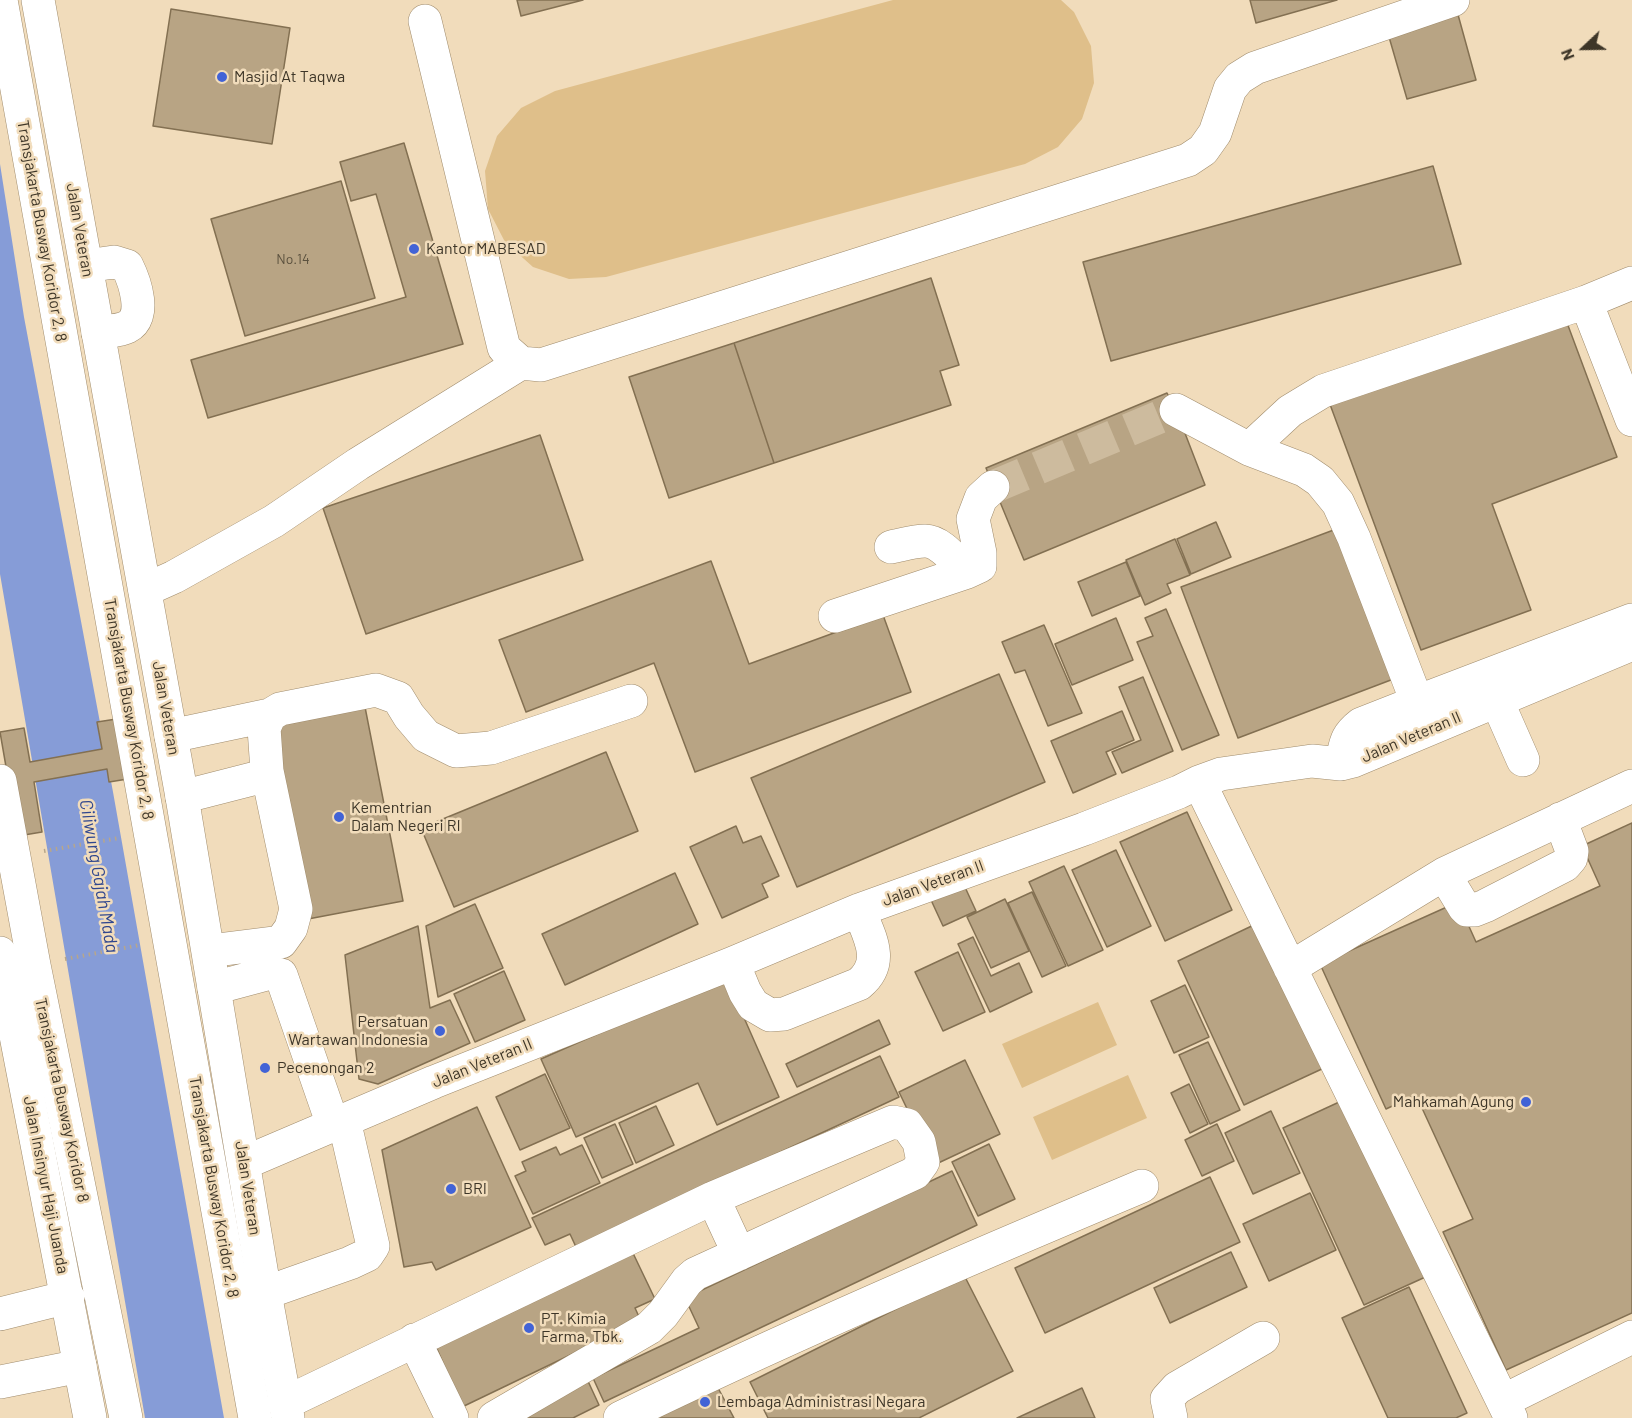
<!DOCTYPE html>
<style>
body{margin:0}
#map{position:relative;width:1632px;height:1418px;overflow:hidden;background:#f1dcbb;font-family:Barlow,sans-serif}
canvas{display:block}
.north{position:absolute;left:1554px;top:18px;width:60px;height:60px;-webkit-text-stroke:4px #f1dcbb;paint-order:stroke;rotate:248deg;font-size:16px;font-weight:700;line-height:24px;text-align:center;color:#3e3628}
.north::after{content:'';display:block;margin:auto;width:21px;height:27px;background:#3e3628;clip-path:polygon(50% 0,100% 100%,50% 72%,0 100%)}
</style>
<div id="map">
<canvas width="1632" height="1418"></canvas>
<div class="north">N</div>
</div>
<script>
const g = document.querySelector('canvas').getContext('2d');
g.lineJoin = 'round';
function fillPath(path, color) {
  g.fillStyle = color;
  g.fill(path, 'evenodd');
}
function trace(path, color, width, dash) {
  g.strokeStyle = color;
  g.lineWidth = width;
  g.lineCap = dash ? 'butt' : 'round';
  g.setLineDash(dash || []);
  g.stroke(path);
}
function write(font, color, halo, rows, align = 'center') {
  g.font = font + ' Barlow,sans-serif';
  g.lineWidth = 5;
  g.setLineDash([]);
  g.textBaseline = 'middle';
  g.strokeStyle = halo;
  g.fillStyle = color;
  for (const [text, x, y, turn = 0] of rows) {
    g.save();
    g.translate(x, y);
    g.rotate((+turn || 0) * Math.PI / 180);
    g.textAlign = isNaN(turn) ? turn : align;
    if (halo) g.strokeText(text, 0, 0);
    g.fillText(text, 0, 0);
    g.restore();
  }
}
const green = new Path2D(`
 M 893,0 L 1061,0 L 1074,12 L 1091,46 L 1094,83 L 1082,119 L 1058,147 L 1025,164 L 606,277 L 569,279 L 533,267 L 505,242 L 488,209 L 485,171 L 497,136 L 521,108 L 555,91 Z
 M 1098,1002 L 1117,1045 L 1022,1088 L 1002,1044 Z
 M 1128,1075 L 1147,1118 L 1052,1160 L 1033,1117 Z`);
const water = new Path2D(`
 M 0,164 L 24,317 L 113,792 L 224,1418 L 145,1418 L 0,574 Z`);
const building = new Path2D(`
 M 517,0 L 583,0 L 521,16 Z
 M 1250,0 L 1337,0 L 1256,23 Z
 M 171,9 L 290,28 L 272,144 L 153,126 Z
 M 1457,11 L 1476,80 L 1407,99 L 1387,30 Z
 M 404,143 L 463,344 L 208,418 L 191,360 L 406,297 L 376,194 L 351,201 L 340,162 Z
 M 1433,166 L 1461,264 L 1111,361 L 1083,262 Z
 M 341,181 L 375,298 L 245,336 L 211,219 Z
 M 931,278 L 959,365 L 940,371 L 951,405 L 774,463 L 734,343 Z
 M 1563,312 L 1617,457 L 1492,504 L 1531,610 L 1421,650 L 1328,399 Z
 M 734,343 L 774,463 L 669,498 L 629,377 Z
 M 1167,393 L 1176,410 L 1205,485 L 1024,560 L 986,468 Z
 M 540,435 L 583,560 L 366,634 L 323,508 Z
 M 1216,522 L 1231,557 L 1191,574 L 1177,539 Z
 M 1347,525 L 1404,675 L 1238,738 L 1181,587 Z
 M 1175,539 L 1190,575 L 1167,584 L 1171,593 L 1145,605 L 1126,560 Z
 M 711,561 L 749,664 L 883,615 L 911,692 L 695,772 L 654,663 L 526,712 L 499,640 Z
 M 1126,562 L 1140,596 L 1092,616 L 1078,582 Z
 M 1166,609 L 1219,735 L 1182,750 L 1137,642 L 1153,636 L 1145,618 Z
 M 1116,618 L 1133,660 L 1072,685 L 1055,644 Z
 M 1044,625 L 1082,713 L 1048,726 L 1025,670 L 1015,673 L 1002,642 Z
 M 999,674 L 1045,782 L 797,887 L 751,778 Z
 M 1143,677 L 1173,751 L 1122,773 L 1112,752 L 1141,740 L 1119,687 Z
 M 365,707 L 403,901 L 308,919 L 270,726 Z
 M 1122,711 L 1134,740 L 1106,752 L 1116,774 L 1073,793 L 1051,741 Z
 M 123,718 L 134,778 L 109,782 L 107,769 L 34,782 L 42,832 L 18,836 L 0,732 L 24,728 L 30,762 L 102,749 L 97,722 Z
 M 606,752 L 638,831 L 454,907 L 421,828 Z
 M 1187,812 L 1232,910 L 1165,941 L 1120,842 Z
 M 1632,823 L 1632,1313 L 1506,1370 L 1443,1232 L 1473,1219 L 1416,1095 L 1386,1109 L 1320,964 L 1458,902 L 1476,942 L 1600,886 L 1582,846 Z
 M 736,826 L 743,843 L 761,836 L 779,876 L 762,884 L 768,897 L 722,918 L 690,847 Z
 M 1116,850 L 1151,926 L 1107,947 L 1072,870 Z
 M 1064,866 L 1103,950 L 1068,966 L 1029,882 Z
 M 675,873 L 698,924 L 565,985 L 542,934 Z
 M 964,885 L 976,911 L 943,926 L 931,900 Z
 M 1032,892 L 1066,966 L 1042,977 L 1008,903 Z
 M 1005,899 L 1029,951 L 991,968 L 967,917 Z
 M 475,904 L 503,968 L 438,997 L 426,926 Z
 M 1258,923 L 1324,1068 L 1244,1105 L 1178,961 Z
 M 418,926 L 430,1008 L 450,1000 L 470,1043 L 378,1084 L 359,1079 L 345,955 Z
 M 973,937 L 991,976 L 1019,963 L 1032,992 L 990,1012 L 958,944 Z
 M 958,952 L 985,1012 L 943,1031 L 915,972 Z
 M 504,971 L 525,1020 L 475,1042 L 454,994 Z
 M 726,977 L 779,1097 L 717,1125 L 698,1083 L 576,1137 L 541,1059 Z
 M 1185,985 L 1209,1037 L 1174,1053 L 1151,1001 Z
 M 879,1020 L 890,1044 L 797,1087 L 786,1064 Z
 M 1208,1042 L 1240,1110 L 1210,1124 L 1179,1055 Z
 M 880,1056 L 899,1097 L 576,1247 L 570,1234 L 545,1245 L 532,1218 Z
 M 965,1060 L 1000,1134 L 934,1165 L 899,1092 Z
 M 545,1074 L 570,1128 L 520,1150 L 496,1097 Z
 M 1189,1084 L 1208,1124 L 1190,1133 L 1171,1093 Z
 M 1350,1097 L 1432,1274 L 1364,1305 L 1283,1128 Z
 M 656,1106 L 674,1145 L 636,1163 L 619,1123 Z
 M 477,1107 L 531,1227 L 436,1270 L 432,1262 L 404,1267 L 382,1150 Z
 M 1271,1111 L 1300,1173 L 1253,1194 L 1225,1133 Z
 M 615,1124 L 633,1164 L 602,1178 L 584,1138 Z
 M 1217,1124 L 1234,1161 L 1202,1176 L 1185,1140 Z
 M 989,1144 L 1015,1199 L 978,1216 L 952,1162 Z
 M 582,1145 L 600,1183 L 533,1214 L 515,1176 L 526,1171 L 522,1162 L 556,1147 L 560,1155 Z
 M 952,1171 L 977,1225 L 604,1402 L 593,1378 L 699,1328 L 685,1298 Z
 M 1210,1177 L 1240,1242 L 1045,1333 L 1015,1268 Z
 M 1310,1193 L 1336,1250 L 1269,1281 L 1243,1224 Z
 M 631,1249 L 655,1299 L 635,1308 L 641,1321 L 462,1407 L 431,1335 Z
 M 1231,1252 L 1247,1287 L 1170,1323 L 1154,1288 Z
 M 964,1275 L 1013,1371 L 919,1418 L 768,1418 L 750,1382 Z
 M 1409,1287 L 1467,1413 L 1456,1418 L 1388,1418 L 1342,1318 Z
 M 587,1379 L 599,1405 L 573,1418 L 506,1418 Z
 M 717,1386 L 734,1418 L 653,1418 Z
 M 1082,1388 L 1095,1418 L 1017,1418 Z`);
const minorTunnel = new Path2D(`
 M 993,487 L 1176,410`);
const path = new Path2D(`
 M 44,851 L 119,838
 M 65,959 L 140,945`);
const minor = new Path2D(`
 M 1,0 L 255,1418
 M 425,21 L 504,348 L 521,363 L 541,365 L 1188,160 L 1203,150 L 1215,133 L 1230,89 L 1239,78 L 1255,68 L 1453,0
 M 86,266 L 114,262 L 127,266 C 135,282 147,317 127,327 C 119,331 107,331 98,333
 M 1586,302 L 1632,420
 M 1176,410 L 1249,449 L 1304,470 L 1320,481 L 1338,503 L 1354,538 L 1417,702 L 1361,724 C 1344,737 1346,745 1341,764
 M 1249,449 L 1290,411 L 1323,391 L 1586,302 L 1632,283
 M 891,547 C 902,545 914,541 925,541 C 941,541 956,562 967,572
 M 145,590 L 174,577 L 274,521 L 358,464 L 521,363
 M 835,616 L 967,572 L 980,566 L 980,553 L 973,519 L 981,498 L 993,487
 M 1497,701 L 1523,760
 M 1417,702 L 1632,620
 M 171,736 L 270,715
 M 0,781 L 34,965 L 126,1418
 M 1199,782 L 1511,1418
 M 182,797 L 260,777 L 267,771 L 264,728 L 270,715 L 280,709 L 376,690 L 398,698 L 409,716 L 426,736 L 456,751 L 491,748 L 631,701
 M 1444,874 L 1464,907 L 1467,910 L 1475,910 L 1485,906 L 1565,865 L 1571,858 L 1572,851 L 1560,819
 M 209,951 L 281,942 L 291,928 L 296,909 L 267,771
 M 733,963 L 745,992 L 753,1005 L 770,1015 L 784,1014 L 859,984 C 886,962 869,936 859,910
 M 1290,968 L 1444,874 L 1632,786
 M 214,988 L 270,973 L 281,975 L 333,1125
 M 244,1163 L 434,1082 L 733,963 L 859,910 L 1084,829 L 1179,792 L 1199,782 L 1221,774 L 1312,761 L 1341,764 L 1353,761 L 1632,644
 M 713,1198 L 739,1254
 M 265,1293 L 350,1263 L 367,1255 L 373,1246 L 344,1120
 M 0,1314 L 68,1297
 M 414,1340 L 452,1418
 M 0,1382 L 80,1366
 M 1503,1401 L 1632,1337
 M 285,1403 L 713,1198 L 893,1122 L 907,1125 L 919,1142 L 923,1162 L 915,1173 L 695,1274 L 687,1281 L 663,1314 L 649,1328 L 494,1418
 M 620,1418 C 791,1335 966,1260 1142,1186
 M 1171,1418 L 1167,1399 L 1177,1388 L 1263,1338`);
const major = new Path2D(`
 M 38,0 L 182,797 L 265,1293 L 288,1418
 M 0,953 L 90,1418`);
const markers = [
 [222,77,6,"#4263d6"],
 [414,249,6,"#4263d6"],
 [339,817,6,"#4263d6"],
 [440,1031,6,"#4263d6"],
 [265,1068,6,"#4263d6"],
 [1526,1102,6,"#4263d6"],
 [451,1189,6,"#4263d6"],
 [529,1328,6,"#4263d6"],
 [705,1402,6,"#4263d6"]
];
const numberNames = [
 ["No.14",293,259]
];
const poiNames = [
 ["Masjid At Taqwa",234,77],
 ["Kantor MABESAD",426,249],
 ["Kementrian",351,808],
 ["Dalam Negeri RI",351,826],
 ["Persatuan",428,1022,"right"],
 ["Wartawan Indonesia",428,1040,"right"],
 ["Pecenongan 2",277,1068],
 ["Mahkamah Agung",1514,1102,"right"],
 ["BRI",463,1189],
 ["PT. Kimia",541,1319],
 ["Farma, Tbk.",541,1337],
 ["Lembaga Administrasi Negara",717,1402]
];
const streetNames = [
 ["Jalan Veteran",80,230,80],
 ["Transjakarta Busway Koridor 2, 8",42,231,80],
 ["Jalan Veteran",166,708,80],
 ["Transjakarta Busway Koridor 2, 8",129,709,80],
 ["Jalan Veteran II",1411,737,-23],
 ["Jalan Veteran II",933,883,-20],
 ["Jalan Veteran II",482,1063,-22],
 ["Transjakarta Busway Koridor 8",62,1100,78],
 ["Jalan Insinyur Haji Juanda",46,1185,79],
 ["Transjakarta Busway Koridor 2, 8",214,1187,80],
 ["Jalan Veteran",248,1188,81]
];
const waterNames = [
 ["Ciliwung Gajah Mada",99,876,80]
];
fillPath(green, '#dfbf8a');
fillPath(water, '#869cd7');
fillPath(building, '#b8a484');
trace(building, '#837052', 1.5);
trace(minorTunnel, '#cdbb9e', 33, [33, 16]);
trace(minor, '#a08c6d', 34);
trace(major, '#a08c6d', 34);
trace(path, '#b7a68b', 4, [1.5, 4.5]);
trace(minor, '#fff', 33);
trace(major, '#fff', 33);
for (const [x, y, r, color] of markers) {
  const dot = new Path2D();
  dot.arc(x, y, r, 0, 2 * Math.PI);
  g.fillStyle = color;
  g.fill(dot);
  trace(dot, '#f1dcbb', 2);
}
write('14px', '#5c523f', null, numberNames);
write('16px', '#3e3628', '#f1dcbb', poiNames, 'left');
write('16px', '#3e3628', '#f1dcbb', streetNames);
write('italic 18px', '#30478e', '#f1dcbb', waterNames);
</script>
